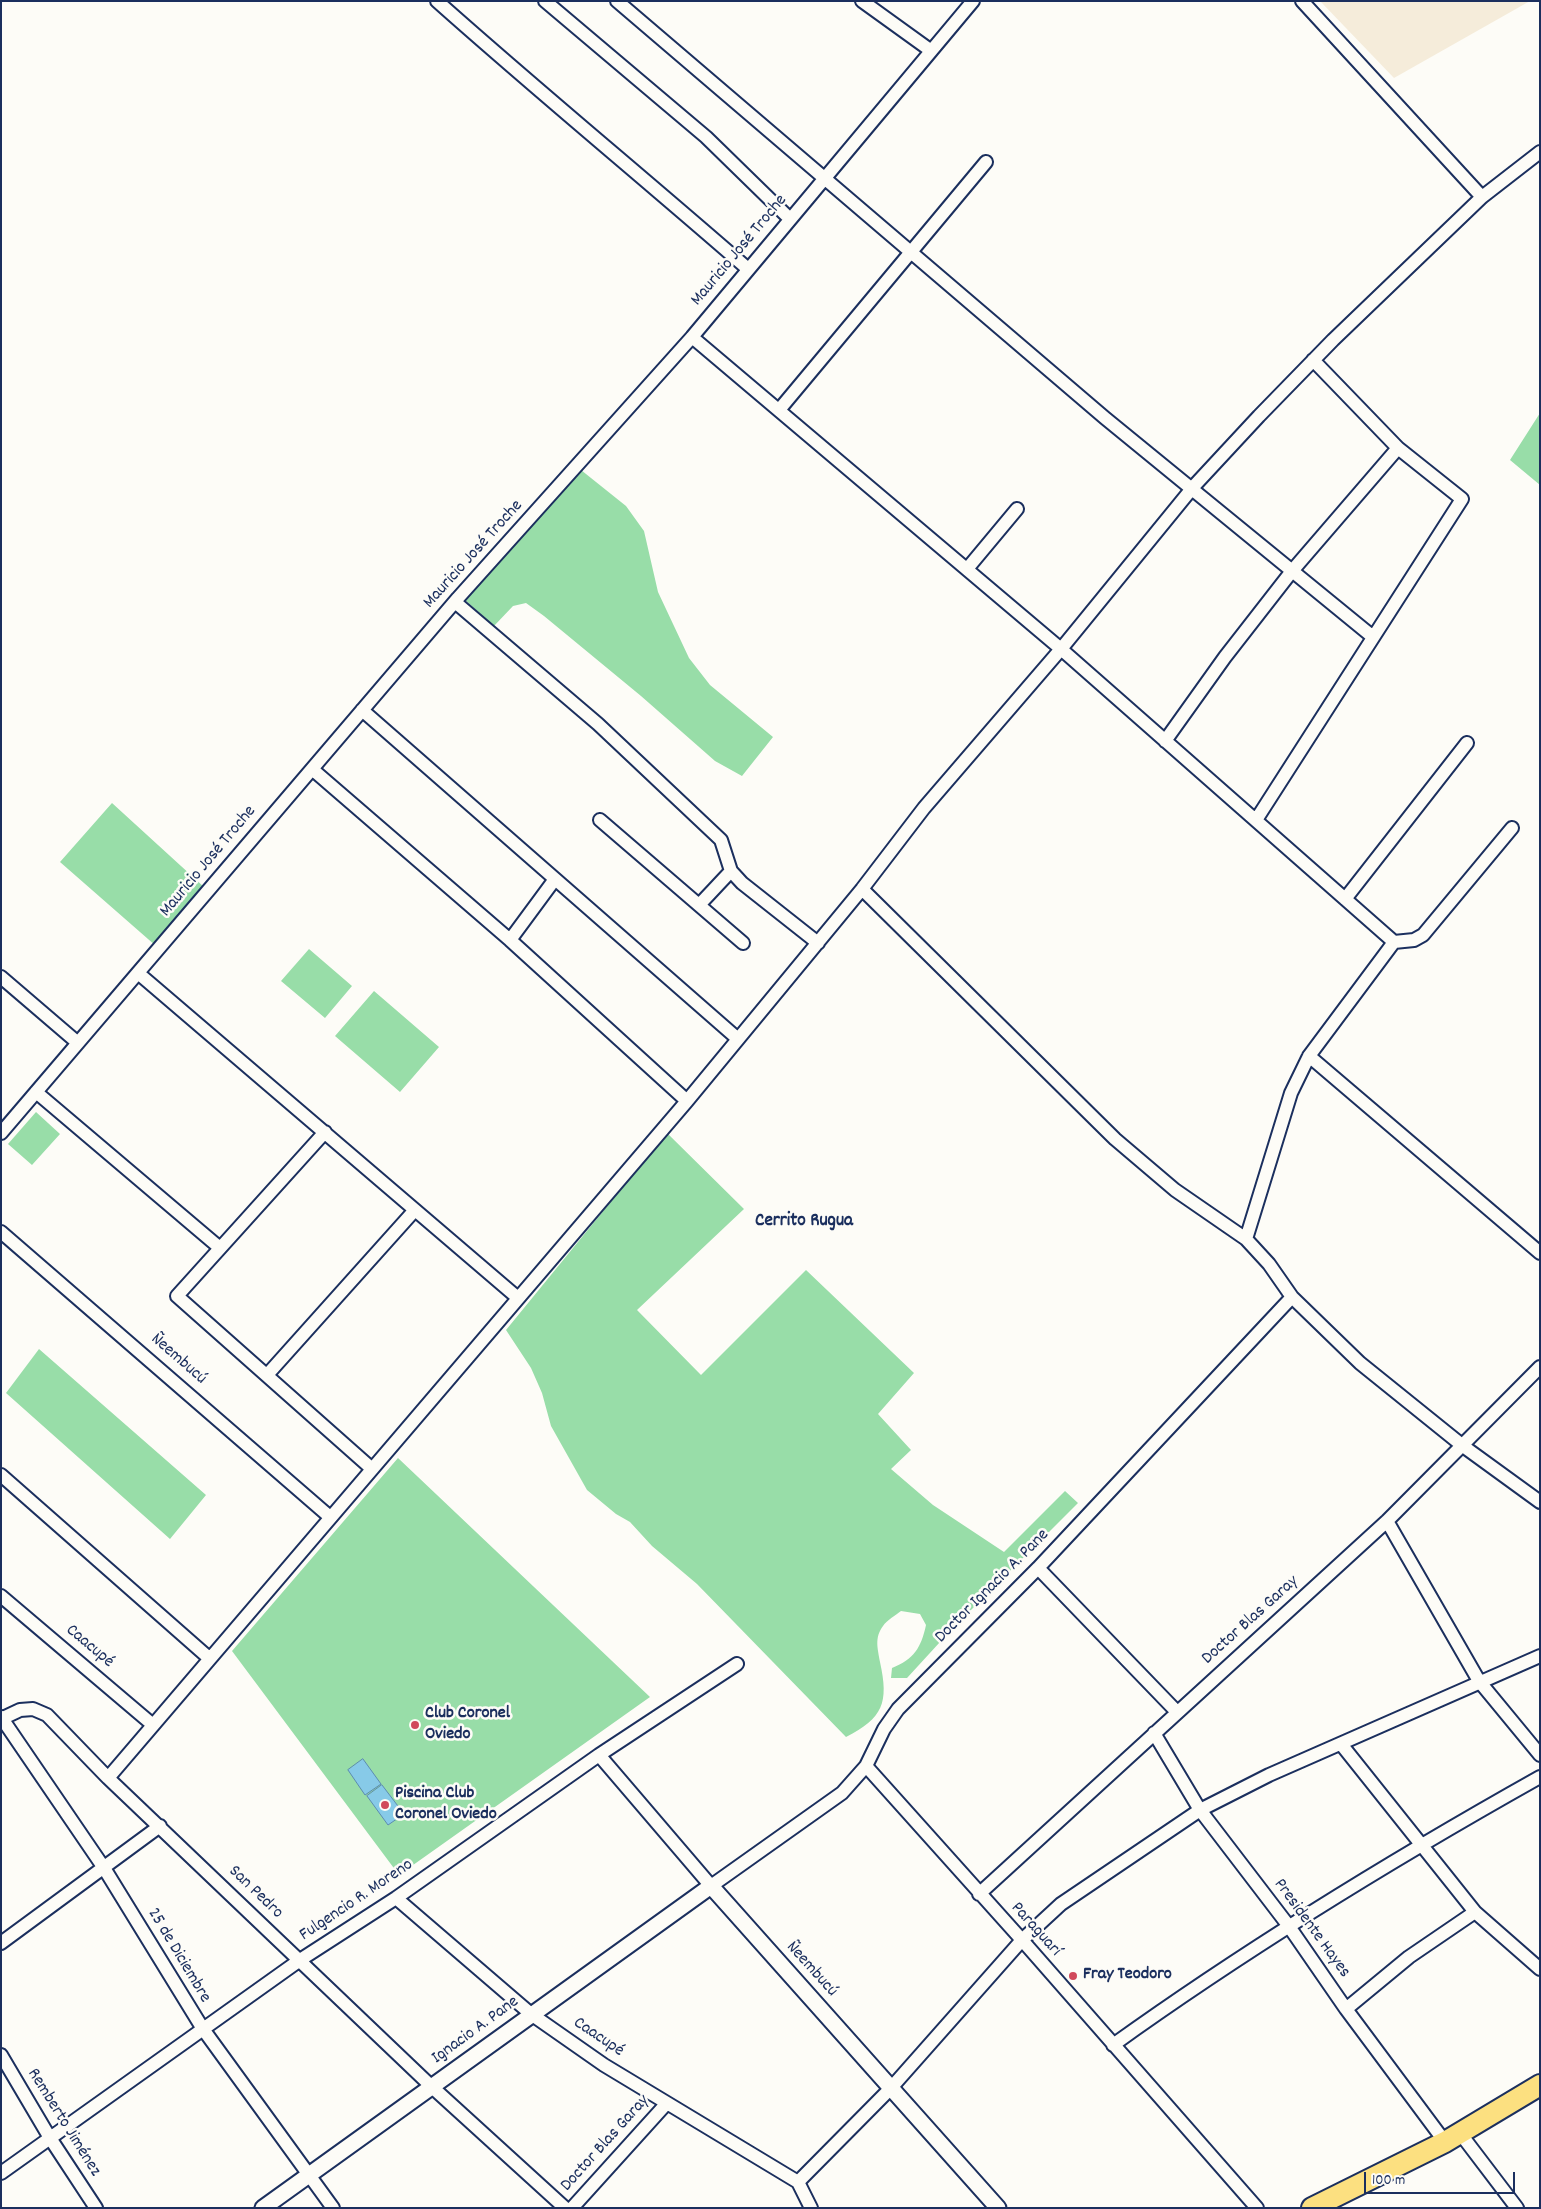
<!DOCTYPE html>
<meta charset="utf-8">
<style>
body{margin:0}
#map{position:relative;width:1541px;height:2209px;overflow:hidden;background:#fdfcf7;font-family:Dekko,sans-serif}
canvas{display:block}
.frame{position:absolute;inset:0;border:2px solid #1b2f5e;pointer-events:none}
.scale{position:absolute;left:1364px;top:2172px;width:151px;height:22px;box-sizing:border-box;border:2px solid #1b2f5e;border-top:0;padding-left:6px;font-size:15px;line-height:18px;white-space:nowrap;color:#1b2f5e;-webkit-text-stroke:4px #fdfcf7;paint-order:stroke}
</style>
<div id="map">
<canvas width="1541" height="2209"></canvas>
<div class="frame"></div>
<div class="scale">100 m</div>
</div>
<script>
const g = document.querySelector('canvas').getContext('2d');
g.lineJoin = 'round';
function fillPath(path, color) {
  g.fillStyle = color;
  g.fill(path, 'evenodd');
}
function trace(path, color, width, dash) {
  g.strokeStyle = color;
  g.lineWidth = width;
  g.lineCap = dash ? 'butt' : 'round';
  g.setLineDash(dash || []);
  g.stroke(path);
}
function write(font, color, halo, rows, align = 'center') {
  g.font = font + ' Dekko,sans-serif';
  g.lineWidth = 5;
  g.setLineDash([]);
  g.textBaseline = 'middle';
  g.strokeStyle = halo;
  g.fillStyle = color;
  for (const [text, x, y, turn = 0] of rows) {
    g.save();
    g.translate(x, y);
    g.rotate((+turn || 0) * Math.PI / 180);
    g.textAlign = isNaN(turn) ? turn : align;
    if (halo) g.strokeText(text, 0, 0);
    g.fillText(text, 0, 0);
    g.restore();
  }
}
const built = new Path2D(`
 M 1320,1 L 1530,1 L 1394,78 Z`);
const green = new Path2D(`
 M 1540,413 L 1540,485 L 1510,460 Z
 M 581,470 L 626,506 L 644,531 L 658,592 L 689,658 L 710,685 L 773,737 L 742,776 L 715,761 L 641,696 L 544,616 L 526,603 L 513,606 L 494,626 L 465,600 Z
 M 112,803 L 204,887 L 156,946 L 60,862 Z
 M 309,949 L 352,986 L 325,1018 L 281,981 Z
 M 374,991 L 439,1047 L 400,1092 L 335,1036 Z
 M 36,1112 L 60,1134 L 32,1165 L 8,1144 Z
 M 667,1133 L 744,1209 L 637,1310 L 701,1375 L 806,1270 L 914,1373 L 878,1414 L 911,1450 L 891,1469 L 933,1505 L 1004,1552 L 1065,1491 L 1078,1503 L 951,1630 L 907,1678 L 891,1678 L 892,1668 C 914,1659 921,1648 926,1625 L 920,1614 L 901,1611 C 896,1615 887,1620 883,1626 C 874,1638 878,1649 880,1662 C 889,1703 883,1718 846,1737 L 697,1584 L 652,1546 L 630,1522 L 616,1514 L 587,1490 L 551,1426 L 542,1393 L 531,1368 L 506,1330 Z
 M 39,1349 L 206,1495 L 170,1539 L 6,1393 Z
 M 398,1458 L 650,1697 L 399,1875 L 232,1651 Z`);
const water = new Path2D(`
 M 363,1759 L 381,1784 L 365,1795 L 348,1770 Z
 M 382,1785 L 404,1814 L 388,1825 L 367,1796 Z`);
const minor = new Path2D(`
 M 437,1 C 539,92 645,179 748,269
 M 545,1 L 706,137 L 790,219
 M 617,1 L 1105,418 L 1373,637
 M 862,1 L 930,50
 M 1302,1 L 1482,197
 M 692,337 L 1061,649 L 1394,942 L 1309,1056 L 1291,1093 L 1246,1239
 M 779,410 L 986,162
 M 967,569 L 1017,509
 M 455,602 L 598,724 L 721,840 L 731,871 L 742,883 L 818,943
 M 362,710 L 738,1039
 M 1165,741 L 1225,657 L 1292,571 L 1398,448
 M 312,769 L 510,940 L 687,1101
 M 600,820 L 743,943
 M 1256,820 L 1462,499 L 1398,448 L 1313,360
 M 862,889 L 1115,1139 L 1175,1190 L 1246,1239 L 1269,1264 L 1292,1297 L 1360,1363 L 1463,1446 L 1540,1502
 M 1345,899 L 1467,743
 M 700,904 L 731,871
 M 510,940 L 555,879
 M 1394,942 L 1414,940 L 1423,935 L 1512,828
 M 138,973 L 518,1298
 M 1,977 L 78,1043
 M 1309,1056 L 1540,1253
 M 36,1092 L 220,1248
 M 325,1132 L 177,1296 L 371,1468
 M 1,1133 L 458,598 L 692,337 L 973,1
 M 1,1232 L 330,1517
 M 267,1375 L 414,1211
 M 1,1475 L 209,1658
 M 1387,1521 L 1479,1681 L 1540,1755
 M 1038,1568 L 1177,1712
 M 1,1596 L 153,1725
 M 1,1717 L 104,1868 L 203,2029 L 333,2208
 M 1,1719 L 20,1710 L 33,1709 L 47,1715 L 108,1778 L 431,2086 L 565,2208
 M 1154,1733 L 1200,1810 L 1288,1925 L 1346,2009 L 1445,2142
 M 1341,1744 L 1475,1912 L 1540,1969
 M 599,1755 L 711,1886 L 842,1793 L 866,1766 L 884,1729 L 898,1709 L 1038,1568 L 1292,1297
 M 866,1766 L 1022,1940 L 1257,2208
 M 108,1778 L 687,1101 L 862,889 L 924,808 L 1061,649 L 1194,486 L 1259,416 L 1333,340 L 1482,197 L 1540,152
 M 979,1894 L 1387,1521 L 1540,1367
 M 396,1898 L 531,2014 L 604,2065 L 798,2182
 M 1,1943 L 160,1826
 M 1346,2009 L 1409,1957 L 1475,1912
 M 1113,2045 C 1251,1946 1392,1860 1540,1777
 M 1,2055 L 50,2138 L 96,2208
 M 1460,2133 L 1517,2208
 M 1,2173 L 300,1960 L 396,1898 L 599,1755 L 737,1664
 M 798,2182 L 891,2088 L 1022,1940 L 1061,1904 L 1200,1810 L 1269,1775 L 1540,1656
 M 798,2182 L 811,2208
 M 572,2208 L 667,2103`);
const tertiary = new Path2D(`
 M 263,2208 L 711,1886 L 998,2208`);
const trunk = new Path2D(`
 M 1312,2208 L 1445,2142 L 1540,2085`);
const markers = [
 [415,1725,5,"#d1495b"],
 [385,1805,5,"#d1495b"],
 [1073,1976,5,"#d1495b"]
];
const streetNames = [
 ["Mauricio José Troche",740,251,-50],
 ["Mauricio José Troche",474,555,-48],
 ["Mauricio José Troche",209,862,-50],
 ["Ñeembucú",178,1360,41],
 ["Doctor Ignacio A. Pane",993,1587,-45],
 ["Doctor Blas Garay",1251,1621,-42],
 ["Caacupé",89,1647,40],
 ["San Pedro",255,1893,44],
 ["Fulgencio R. Moreno",357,1901,-34],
 ["Presidente Hayes",1311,1929,54],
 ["Paraguarí",1035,1930,48],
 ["25 de Diciembre",178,1956,59],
 ["Ñeembucú",811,1970,48],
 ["Ignacio A. Pane",476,2031,-36],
 ["Caacupé",598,2038,34],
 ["Remberto Jiménez",63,2123,58],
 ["Doctor Blas Garay",606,2144,-48]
];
const poiNames = [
 ["Club Coronel",425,1715],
 ["Oviedo",425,1736],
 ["Piscina Club",395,1795],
 ["Coronel Oviedo",395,1816],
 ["Fray Teodoro",1083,1976]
];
const neighbourhoodNames = [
 ["Cerrito Rugua",804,1222]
];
fillPath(built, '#f5ecda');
fillPath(green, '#98dda8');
fillPath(water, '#87cae8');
trace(water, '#5c8cb1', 1);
trace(minor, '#1b2f5e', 16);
trace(tertiary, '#1b2f5e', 19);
trace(trunk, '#1b2f5e', 24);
trace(minor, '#fdfcf7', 12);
trace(tertiary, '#fdfcf7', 15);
trace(trunk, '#fce080', 20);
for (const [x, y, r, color] of markers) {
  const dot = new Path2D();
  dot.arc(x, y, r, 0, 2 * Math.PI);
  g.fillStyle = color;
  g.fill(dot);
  trace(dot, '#fdfcf7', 2);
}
write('18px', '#1b2f5e', '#fdfcf7', streetNames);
write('bold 18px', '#1b2f5e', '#fdfcf7', poiNames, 'left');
write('bold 19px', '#1b2f5e', '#fdfcf7', neighbourhoodNames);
</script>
